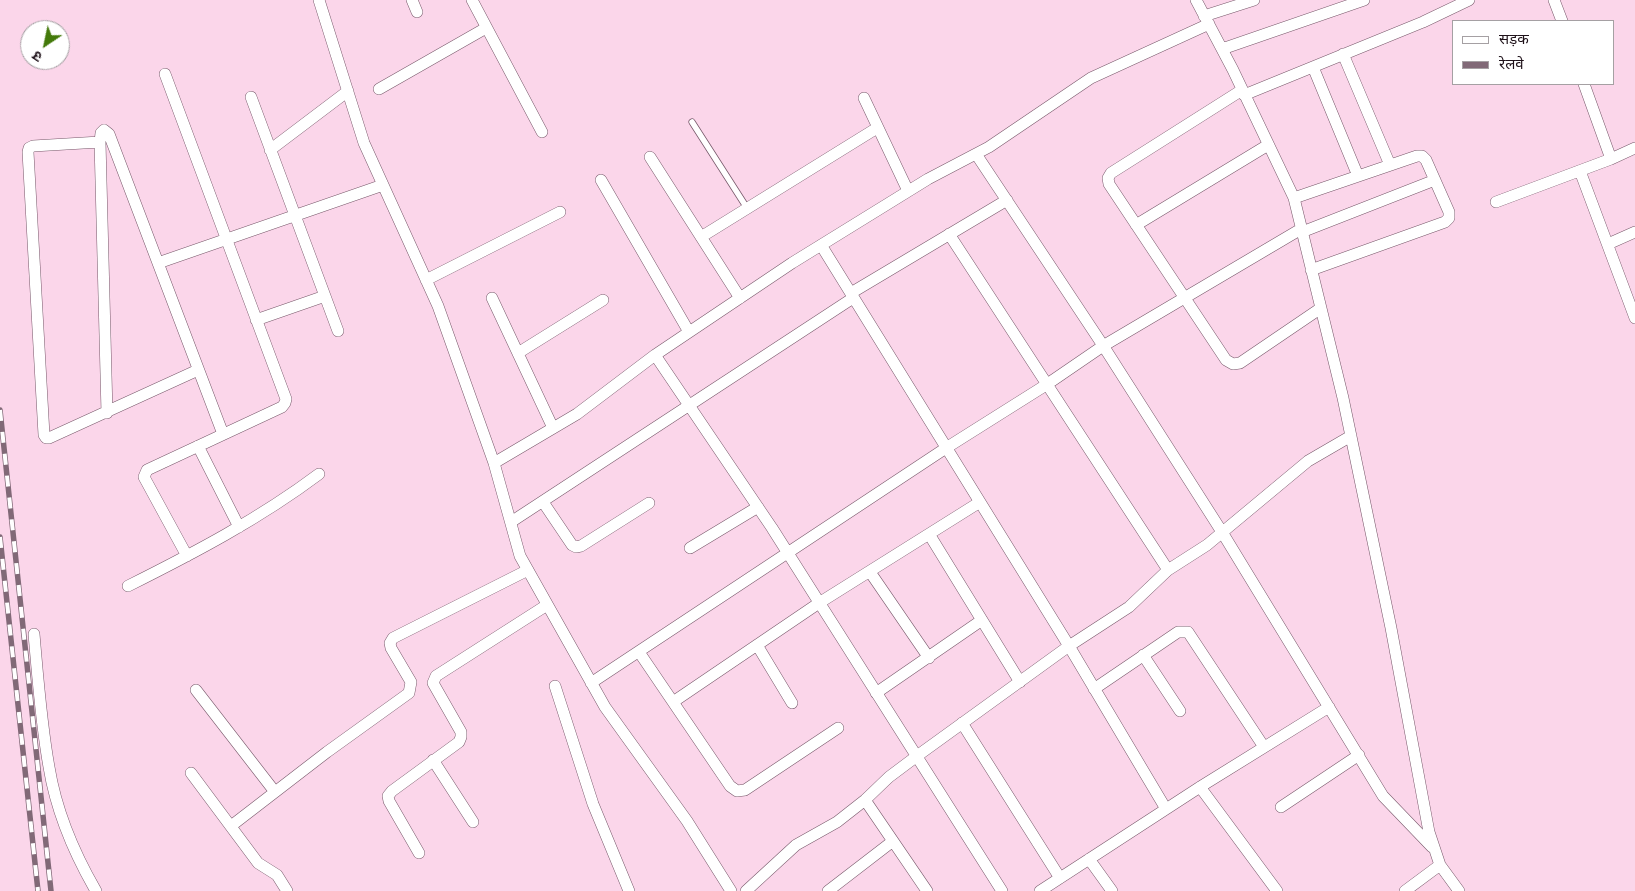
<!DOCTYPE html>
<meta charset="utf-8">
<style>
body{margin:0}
#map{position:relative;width:1635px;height:891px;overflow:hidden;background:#fbd6ea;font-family:"IBM Plex Sans","Noto Sans Devanagari",sans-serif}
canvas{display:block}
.legend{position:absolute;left:1452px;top:20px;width:162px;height:65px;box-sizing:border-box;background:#fff;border:1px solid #a5a0a3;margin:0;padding:6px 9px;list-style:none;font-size:15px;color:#1f121a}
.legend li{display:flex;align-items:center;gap:10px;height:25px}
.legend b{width:25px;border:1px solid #a5a0a3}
.north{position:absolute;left:20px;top:20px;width:50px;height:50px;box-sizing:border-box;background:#fff;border:1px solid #a5a0a3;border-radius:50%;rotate:214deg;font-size:14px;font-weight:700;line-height:20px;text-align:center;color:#1f121a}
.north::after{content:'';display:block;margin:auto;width:18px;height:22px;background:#43790a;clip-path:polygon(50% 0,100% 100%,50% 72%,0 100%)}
</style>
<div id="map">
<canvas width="1635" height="891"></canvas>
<ul class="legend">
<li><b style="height:6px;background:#fff"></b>सड़क</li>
<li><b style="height:6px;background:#816977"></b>रेलवे</li>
</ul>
<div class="north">उ</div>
</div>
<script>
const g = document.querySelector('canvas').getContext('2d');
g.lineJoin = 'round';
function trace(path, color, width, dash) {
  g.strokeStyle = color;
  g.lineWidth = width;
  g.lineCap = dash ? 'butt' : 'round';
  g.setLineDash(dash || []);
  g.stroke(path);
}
const service = new Path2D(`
 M 692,122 L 747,208`);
const minor = new Path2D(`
 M 319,0 L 364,143 L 438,306 L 494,463 L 577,414 L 655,355
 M 412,0 L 417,12
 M 472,0 L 542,132
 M 1196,0 L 1233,70 L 1294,198 L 1343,398 L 1391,628 L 1429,832 L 1440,865 L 1459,891
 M 1554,0 L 1562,21
 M 1204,16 L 1254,0
 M 1222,49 L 1364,0
 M 1343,54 L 1390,165
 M 1313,67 L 1358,176
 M 165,74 L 286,399 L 285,403 L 282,407 L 147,470 L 144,477 L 187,556
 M 1584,84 L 1611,159
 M 379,89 L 486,28
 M 1242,90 L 1111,173 L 1108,178 L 1109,184 L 1226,360 L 1233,364 L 1240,363 L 1321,308
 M 1244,95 L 1423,22 L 1469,0
 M 251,97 L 338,331
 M 864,98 L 908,191
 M 100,142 L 33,146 L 29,148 L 28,152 L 44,435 L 46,438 L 49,438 L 198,370
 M 270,150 L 348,91
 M 976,154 L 1104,347 L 1222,532 L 1383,796 L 1432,847
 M 650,157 L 740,298
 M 1580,171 L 1635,318
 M 601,180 L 689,332
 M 1294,198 L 1417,156 L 1422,156 L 1426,160 L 1449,212 L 1449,218 L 1445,222 L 1311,270
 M 1496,202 L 1611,159 L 1635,148
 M 1136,225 L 1268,145
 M 1302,232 L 1435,180
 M 949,234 L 1168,570
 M 701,237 L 877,128
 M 1608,244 L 1635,232
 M 821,245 L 1069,646 L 1166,809
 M 158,263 L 383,185
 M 426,280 L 560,212
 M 851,293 L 1007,200
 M 492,298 L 553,428
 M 256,320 L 325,296
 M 518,353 L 603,300
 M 107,413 L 100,142 L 101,133 L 104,130 L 109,134 L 223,434
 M 198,446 L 239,527
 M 494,463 L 520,556 L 605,707 L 687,821 L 731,891
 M 543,502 L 572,545 L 576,547 L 581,546 L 649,503
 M 511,522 L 853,298
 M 929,534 L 1020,682
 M 690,548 L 758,507
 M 870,572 L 929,658
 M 128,586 C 194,553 259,519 319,474
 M 34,634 C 38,679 41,723 49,767 C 56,810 74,853 96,891
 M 757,645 L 792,703
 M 639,652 L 730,786 L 737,791 L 745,790 L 838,728
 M 1143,655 L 1180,711
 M 591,683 L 946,448 L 1046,385 L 1103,346 L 1301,229
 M 555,686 L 593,804 L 629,891
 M 1094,689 L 1178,632 L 1188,632 L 1264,747
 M 196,690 L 275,792
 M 876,693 L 982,620
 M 673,702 L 819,603 L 980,502
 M 962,723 L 1060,878
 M 433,760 L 473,822
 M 191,773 L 258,863 L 277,875 L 287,891
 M 1200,787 L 1277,891
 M 865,800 L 927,891
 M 1281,807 L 1359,755
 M 231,826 L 327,752 L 409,693 L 411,682 L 391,648 L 390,643 L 393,638 L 528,570
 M 419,853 L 389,801 L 388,796 L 392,791 L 459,742 L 461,737 L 461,732 L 433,683 L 436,676 L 547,605
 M 1089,859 L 1112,891
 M 746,891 L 796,845 L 837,822 L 865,800 L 889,777 L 917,756 L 1069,646 L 1129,607 L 1168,570 L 1207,545 L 1308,461 L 1351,436
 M 828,891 L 893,841
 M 1002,891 L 772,528 L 655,355 L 792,263 L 928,179 L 989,147 L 1091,78 L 1209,24
 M 1040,891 L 1200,787 L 1329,707
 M 1405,891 L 1440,865`);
const rail = new Path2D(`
 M 0,410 L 51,891
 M 0,537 L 38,891`);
trace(service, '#77586a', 7);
trace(minor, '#77586a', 12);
trace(service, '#fff', 5.5);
trace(minor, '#fff', 11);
trace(rail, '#816977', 5.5);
trace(rail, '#fff', 4, [11]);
</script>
